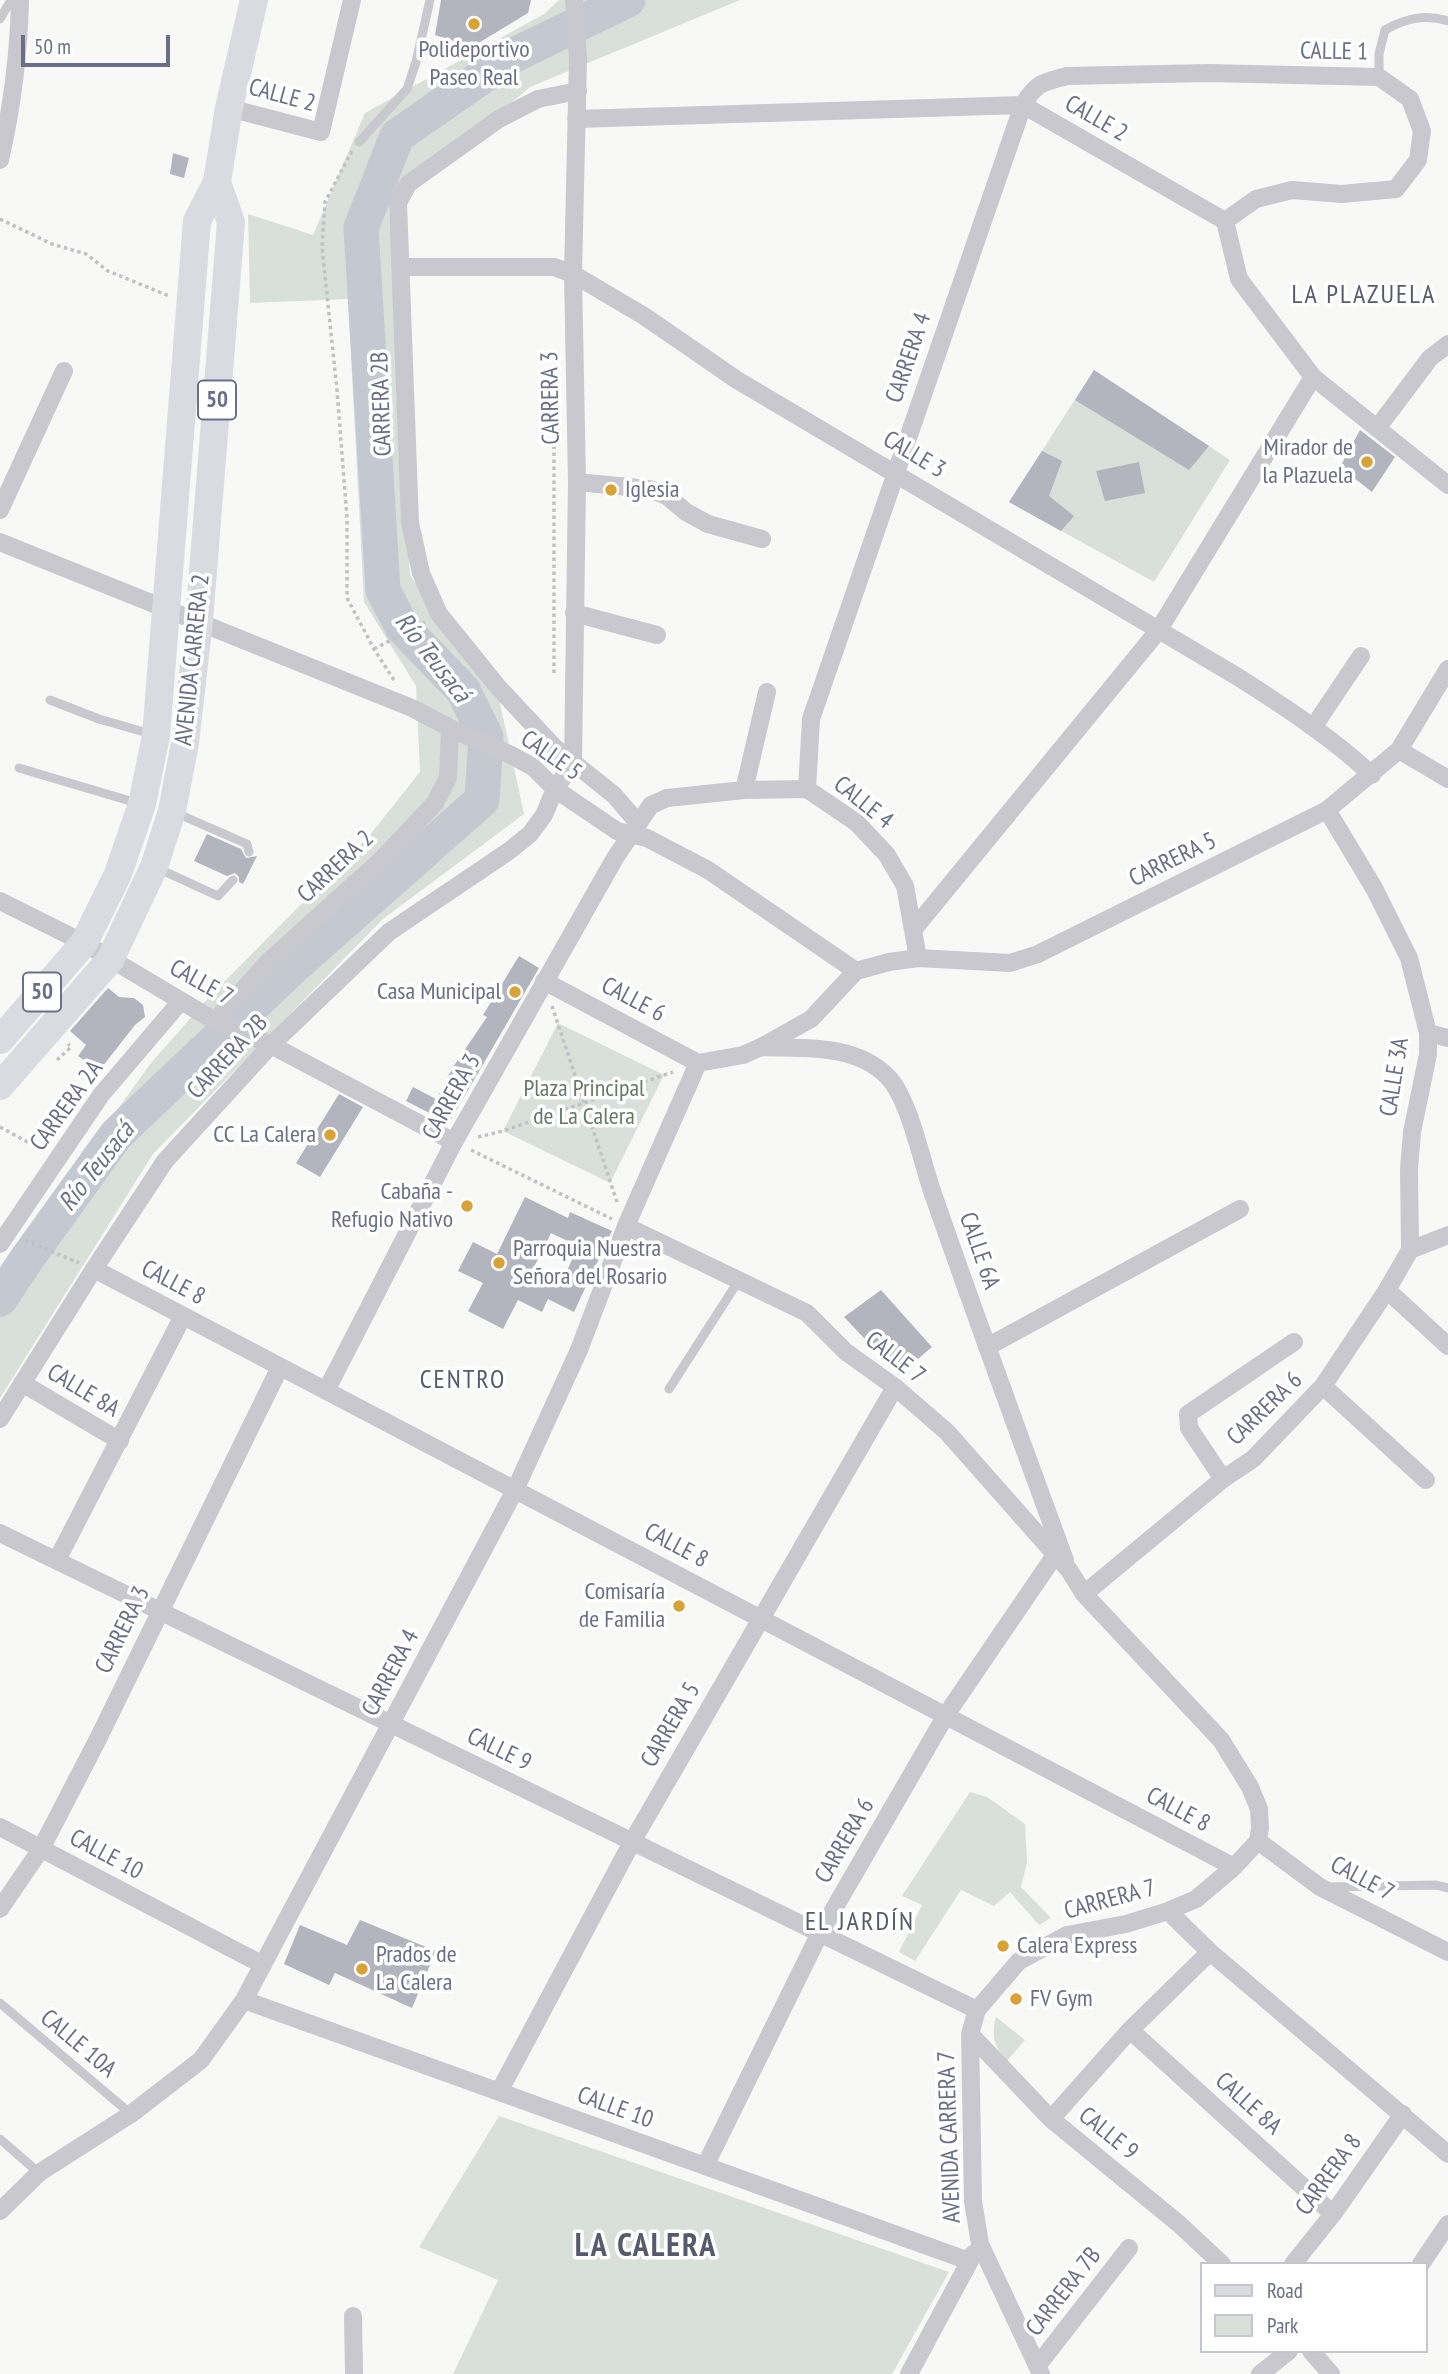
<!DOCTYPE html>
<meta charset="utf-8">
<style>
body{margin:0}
#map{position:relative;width:1448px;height:2374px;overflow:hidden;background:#f8f9f7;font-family:"PT Sans Narrow",sans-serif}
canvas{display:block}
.legend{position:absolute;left:1200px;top:2262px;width:228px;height:91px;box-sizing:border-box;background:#fff;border:2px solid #c3c5cf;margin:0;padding:9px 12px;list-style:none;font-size:21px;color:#6a6e86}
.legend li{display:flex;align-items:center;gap:14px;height:35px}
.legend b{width:35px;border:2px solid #c3c5cf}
.scale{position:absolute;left:21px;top:35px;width:149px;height:32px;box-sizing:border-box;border:4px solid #6a6e86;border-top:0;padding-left:9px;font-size:21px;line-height:24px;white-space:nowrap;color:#6a6e86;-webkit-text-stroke:5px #fff;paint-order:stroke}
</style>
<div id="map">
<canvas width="1448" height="2374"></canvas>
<ul class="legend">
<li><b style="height:9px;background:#dadbe1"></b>Road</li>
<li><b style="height:19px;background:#d8e0d9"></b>Park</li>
</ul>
<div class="scale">50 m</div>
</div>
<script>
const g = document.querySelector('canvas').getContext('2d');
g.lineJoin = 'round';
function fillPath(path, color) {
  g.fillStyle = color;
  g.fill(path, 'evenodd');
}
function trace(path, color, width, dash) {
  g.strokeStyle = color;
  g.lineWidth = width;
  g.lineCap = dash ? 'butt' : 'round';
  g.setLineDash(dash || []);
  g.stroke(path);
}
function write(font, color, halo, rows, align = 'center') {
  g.font = font + ' "PT Sans Narrow",sans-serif';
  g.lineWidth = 7;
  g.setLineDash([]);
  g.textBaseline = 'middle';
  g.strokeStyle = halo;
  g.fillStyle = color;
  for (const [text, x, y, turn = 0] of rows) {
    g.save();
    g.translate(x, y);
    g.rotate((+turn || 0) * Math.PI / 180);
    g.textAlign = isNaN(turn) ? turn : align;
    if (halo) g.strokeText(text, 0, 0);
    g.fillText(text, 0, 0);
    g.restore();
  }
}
const green = new Path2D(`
 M 559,0 L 740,0 L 530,87 L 389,208 L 410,575 L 500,703 L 524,814 L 383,919 L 153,1154 L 0,1398 L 0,1272 L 151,1063 L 209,997 L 369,836 L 420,772 L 416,686 L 364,602 L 348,299 L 250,303 L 248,214 L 313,235 L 365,113 L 544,14 Z
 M 1094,370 L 1230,460 L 1154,582 L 1009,502 Z
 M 558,1023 L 664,1075 L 610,1183 L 503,1131 Z
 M 970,1792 L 987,1797 L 1025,1824 L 1027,1863 L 1021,1887 L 1051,1918 L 1039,1925 L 1010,1892 L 994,1906 L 961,1890 L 915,1961 L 899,1952 L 922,1905 L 902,1896 Z
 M 996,2017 L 1025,2040 L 1007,2061 C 994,2047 991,2035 996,2017 Z
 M 499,2116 L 949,2272 L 892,2374 L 453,2374 L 498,2280 L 419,2247 Z`);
const river = new Path2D(`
 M 0,1299 L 26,1260 L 116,1135 L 290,970 L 482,800 L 486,737 L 463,690 L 402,627 L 383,590 L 361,228 L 397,136 L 512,56 L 628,0`);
const building = new Path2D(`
 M 441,0 L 531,0 L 528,13 L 472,47 L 435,35 Z
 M 173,153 L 189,158 L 184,178 L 170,174 Z
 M 1094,370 L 1209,446 L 1189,470 L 1075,400 Z
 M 1360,430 L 1395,457 L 1372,492 L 1340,467 Z
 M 1042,451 L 1062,461 L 1049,496 L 1074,516 L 1061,531 L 1009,502 Z
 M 1139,462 L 1145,493 L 1105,501 L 1096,471 Z
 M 207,834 L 241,849 L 246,858 L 257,856 L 243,884 L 239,882 L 239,877 L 235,873 L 227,876 L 194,861 Z
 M 519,956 L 539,968 L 449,1123 L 406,1101 L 413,1087 L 436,1099 L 453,1067 L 487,1017 L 483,1015 Z
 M 108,988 L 119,997 L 134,998 L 143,1005 L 145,1017 L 135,1025 L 99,1071 L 78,1056 L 86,1045 L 70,1031 Z
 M 339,1094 L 363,1107 L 320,1177 L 296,1163 Z
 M 525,1197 L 568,1218 L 570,1212 L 612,1231 L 574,1312 L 548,1299 L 542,1312 L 518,1300 L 503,1329 L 468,1311 L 483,1283 L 458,1271 L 473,1242 L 497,1254 ZM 551,1233 L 578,1246 L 561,1284 L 532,1271 Z
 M 881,1290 L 932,1347 L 899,1375 L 844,1317 Z
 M 360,1920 L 436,1951 L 412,2008 L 335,1973 L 329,1985 L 284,1964 L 300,1925 L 347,1945 Z`);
const path = new Path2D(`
 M 352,151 L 325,202 L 322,247 L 337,390 L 347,518 L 347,598 L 374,649 L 394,680
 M 0,219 L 52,244 L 86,254 L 108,271 L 169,296
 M 374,649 L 425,622
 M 554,673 L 554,369
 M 552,1006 L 617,1202
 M 57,1060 L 71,1047 L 68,1044
 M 0,1127 L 44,1151
 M 478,1137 L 503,1131 L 673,1072
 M 471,1150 L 612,1219
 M 25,1240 L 79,1263`);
const lane = new Path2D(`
 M 0,19 L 11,0
 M 1379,77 L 1379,54 L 1385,30 C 1406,18 1425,14 1448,21
 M 359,142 L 407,89 L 416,62 L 430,0
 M 50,700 L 99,719 L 151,734
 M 19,768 L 137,803
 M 176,813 L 247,844 L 249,852
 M 157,868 L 218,896 L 233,880
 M 669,1389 L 739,1280
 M 1329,1887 L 1436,1885 L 1448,1888
 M 0,2003 L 131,2114
 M 0,2139 L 39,2173`);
const street = new Path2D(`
 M 578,91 L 538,99 L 499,119 L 408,184 L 398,203 L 410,523 L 421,573 L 439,614 L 498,687 L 554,747 L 614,795 L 638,823
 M 229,108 L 321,132 L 352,0
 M 576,119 L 1023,105 L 1225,221 L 1239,279 L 1313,377 L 1448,485
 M 0,160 C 12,107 19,54 20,0
 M 402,267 L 554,267 L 573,274 L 644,316 L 737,380 L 1238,677 C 1285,707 1331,737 1372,775
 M 1378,427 L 1430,358 L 1448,344
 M 577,482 L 649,489 L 667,496 L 686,512 L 708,524 L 762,539
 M 0,510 L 64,371
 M 0,542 L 412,708 L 458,732 L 509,754 L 533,767 L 555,789 L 617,831 L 647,838 L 708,870 L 856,971
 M 574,613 L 657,635
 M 1314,726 L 1361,656
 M 1399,750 L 1448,779
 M 807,789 L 811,719 L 1023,105 C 1036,83 1043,82 1067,76 L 1208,73 L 1379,77 L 1410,99 L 1422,131 L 1418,160 L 1396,189 L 1342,194 L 1292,190 L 1256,199 L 1225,221
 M 744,790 L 767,692
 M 1327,810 L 1374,888 L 1409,958 L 1428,1033 L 1428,1054 L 1412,1132 L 1409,1169 L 1410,1250
 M 0,901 L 84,943 L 215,1021 L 271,1045 L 454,1142
 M 913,930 L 1158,631 L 1313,377
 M 856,971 L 889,962 L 918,958 L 1010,963 L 1038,954 L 1327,810 L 1399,750 L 1448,669
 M 544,981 L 698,1063
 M 215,1021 L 267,963 L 380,861 L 435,803 L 448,778 L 450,728
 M 1428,1033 L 1448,1038
 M 761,1047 C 803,1049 854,1043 887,1076 C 909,1097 922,1163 933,1194 C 976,1317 1020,1438 1065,1560
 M 698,1063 L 743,1055 L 761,1047 L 811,1019 L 856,971
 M 626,1226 L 807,1313 L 846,1352 L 895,1387 L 947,1432 L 1069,1570 L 1084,1594 L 1221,1740 L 1250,1787 L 1259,1809 L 1260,1828 L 1258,1841
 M 0,1244 L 101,1095 L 181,1001
 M 94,1269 L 1234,1867
 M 1387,1290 L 1448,1346
 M 987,1347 L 1240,1209
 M 22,1383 L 120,1441
 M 1323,1386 L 1426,1480
 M 326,1391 L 454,1142 L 615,858 L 651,805 L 667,798 L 744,790 L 807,789 L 857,823 L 887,855 L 905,886 L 918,958
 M 0,1419 L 94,1269 L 165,1161 L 271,1045 L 389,932 L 509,851 L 530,834 L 544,815 L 555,789 L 573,764 L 577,482 L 573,274 L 578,59 L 574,0
 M 1223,1479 L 1189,1428 L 1188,1414 L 1294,1342
 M 0,1533 L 977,2010
 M 57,1560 L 183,1316
 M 1084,1594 L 1223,1479 L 1253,1459 L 1323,1386 L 1387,1290 L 1410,1250 L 1448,1235
 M 0,1827 L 263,1965
 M 1258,1841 L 1320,1887 L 1448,1952
 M 0,1909 L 41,1849 L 98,1739 L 280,1367
 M 1168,1911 L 1210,1952 L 1448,2154
 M 244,2000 L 969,2261
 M 1130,2030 L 1333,2214
 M 970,2034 L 1051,2119 L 1179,2224 L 1222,2264
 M 499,2092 L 632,1842 L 895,1387
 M 1051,2119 L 1130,2030 L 1210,1952
 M 705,2166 L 820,1933 L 946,1715 L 1055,1555
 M 0,2211 L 39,2173 L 131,2114 L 201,2060 L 244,2000 L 515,1490 L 579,1350 L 626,1226 L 698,1063
 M 1293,2264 L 1333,2214 L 1403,2114
 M 1421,2264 L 1448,2224
 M 353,2316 L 354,2374
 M 1311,2351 L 1331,2374
 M 1038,2365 L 1129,2248
 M 909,2374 L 974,2253
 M 1041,2374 L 980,2244 L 973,2201 L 970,2034 L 977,2010 L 1019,1961 L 1067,1935 L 1126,1924 L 1168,1911 L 1196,1899 L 1234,1867 L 1258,1841
 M 1260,2374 L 1289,2351`);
const primary = new Path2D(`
 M 0,1040 L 84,943 L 118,874 L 142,804 L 156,736 L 197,221 L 217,182 L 229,108 L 254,0
 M 0,1086 L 110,960 L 154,867 L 172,811 L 185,743 L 199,621 L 231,222 L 217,182`);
const markers = [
 [474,24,7,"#d9a237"],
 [1367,462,7,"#d9a237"],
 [611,490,7,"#d9a237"],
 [515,992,7,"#d9a237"],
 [330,1135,7,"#d9a237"],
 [467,1206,7,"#d9a237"],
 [499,1263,7,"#d9a237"],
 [679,1606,7,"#d9a237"],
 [1003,1946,7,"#d9a237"],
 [362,1969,7,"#d9a237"],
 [1016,1999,7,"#d9a237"]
];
const shields = [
 [217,400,38],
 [42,992,38]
];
const shieldNames = [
 ["50",217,400],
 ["50",42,992]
];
const poiNames = [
 ["Polideportivo",474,50,"center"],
 ["Paseo Real",474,78,"center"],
 ["Mirador de",1353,448],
 ["la Plazuela",1353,476],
 ["Iglesia",625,490,"left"],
 ["Casa Municipal",501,992],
 ["CC La Calera",316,1135],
 ["Cabaña -",453,1192],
 ["Refugio Nativo",453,1220],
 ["Parroquia Nuestra",513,1249,"left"],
 ["Señora del Rosario",513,1277,"left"],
 ["Comisaría",665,1592],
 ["de Familia",665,1620],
 ["Calera Express",1017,1946,"left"],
 ["Prados de",376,1955,"left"],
 ["La Calera",376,1983,"left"],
 ["FV Gym",1030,1999,"left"]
];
const streetNames = [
 ["CALLE 1",1334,52,1],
 ["CALLE 2",282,96,15],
 ["CALLE 2",1096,119,30],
 ["CARRERA 4",909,358,-71],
 ["CARRERA 3",551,398,-91],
 ["CARRERA 2B",382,404,-92],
 ["CALLE 3",914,455,31],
 ["AVENIDA CARRERA 2",193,660,-84],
 ["CALLE 5",551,756,35],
 ["CALLE 4",863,803,39],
 ["CARRERA 5",1173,860,-26],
 ["CARRERA 2",336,867,-43],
 ["CALLE 7",201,983,29],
 ["CALLE 6",633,1000,28],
 ["CARRERA 2B",228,1057,-47],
 ["CALLE 3A",1395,1077,-81],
 ["CARRERA 3",452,1097,-61],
 ["CARRERA 2A",67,1106,-54],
 ["CALLE 6A",979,1251,71],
 ["CALLE 8",173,1283,28],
 ["CALLE 7",895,1358,38],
 ["CALLE 8A",83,1391,31],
 ["CARRERA 6",1265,1409,-44],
 ["CALLE 8",676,1546,28],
 ["CARRERA 3",123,1630,-64],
 ["CARRERA 4",391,1673,-62],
 ["CARRERA 5",671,1725,-60],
 ["CALLE 9",499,1750,26],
 ["CALLE 8",1178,1810,28],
 ["CARRERA 6",845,1841,-60],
 ["CALLE 10",106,1855,28],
 ["CALLE 7",1362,1879,28],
 ["CARRERA 7",1110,1900,-15],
 ["CALLE 10A",78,2044,40],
 ["CALLE 8A",1248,2104,42],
 ["CALLE 10",615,2108,20],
 ["CALLE 9",1108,2134,39],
 ["AVENIDA CARRERA 7",950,2137,-92],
 ["CARRERA 8",1329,2175,-54],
 ["CARRERA 7B",1064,2292,-52]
];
const parkNames = [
 ["Plaza Principal",584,1089],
 ["de La Calera",584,1117]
];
const neighbourhoodNames = [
 ["LA PLAZUELA",1364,296],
 ["CENTRO",463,1381],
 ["EL JARDÍN",860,1923]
];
const waterNames = [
 ["Río Teusacá",432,658,52],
 ["Río Teusacá",97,1167,-52]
];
const districtNames = [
 ["LA CALERA",646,2247]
];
fillPath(green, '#d8e0d9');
trace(river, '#c3c8d1', 35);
fillPath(building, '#b2b4be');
trace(path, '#c1c1c5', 3.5, [3.5, 3.5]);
trace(lane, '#c8c8ce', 9);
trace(street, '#c8c8ce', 18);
trace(primary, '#dadbe1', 28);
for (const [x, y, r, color] of markers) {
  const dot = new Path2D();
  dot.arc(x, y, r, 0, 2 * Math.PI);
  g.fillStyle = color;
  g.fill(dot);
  trace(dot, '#fff', 2.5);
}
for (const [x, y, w] of shields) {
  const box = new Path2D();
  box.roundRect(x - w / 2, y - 19.5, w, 39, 5);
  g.fillStyle = '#fff';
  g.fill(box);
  trace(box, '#6a6e86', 2);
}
write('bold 23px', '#6a6e86', null, shieldNames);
write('24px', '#6a6e86', '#fff', poiNames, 'right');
write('24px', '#6a6e86', '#fff', streetNames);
write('24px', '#657968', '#fff', parkNames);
g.letterSpacing = '2px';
write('26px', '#575a6c', '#fff', neighbourhoodNames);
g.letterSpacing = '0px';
write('italic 26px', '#6b7488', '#fff', waterNames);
g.letterSpacing = '2px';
write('bold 32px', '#575a6c', '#fff', districtNames);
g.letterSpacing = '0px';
</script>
